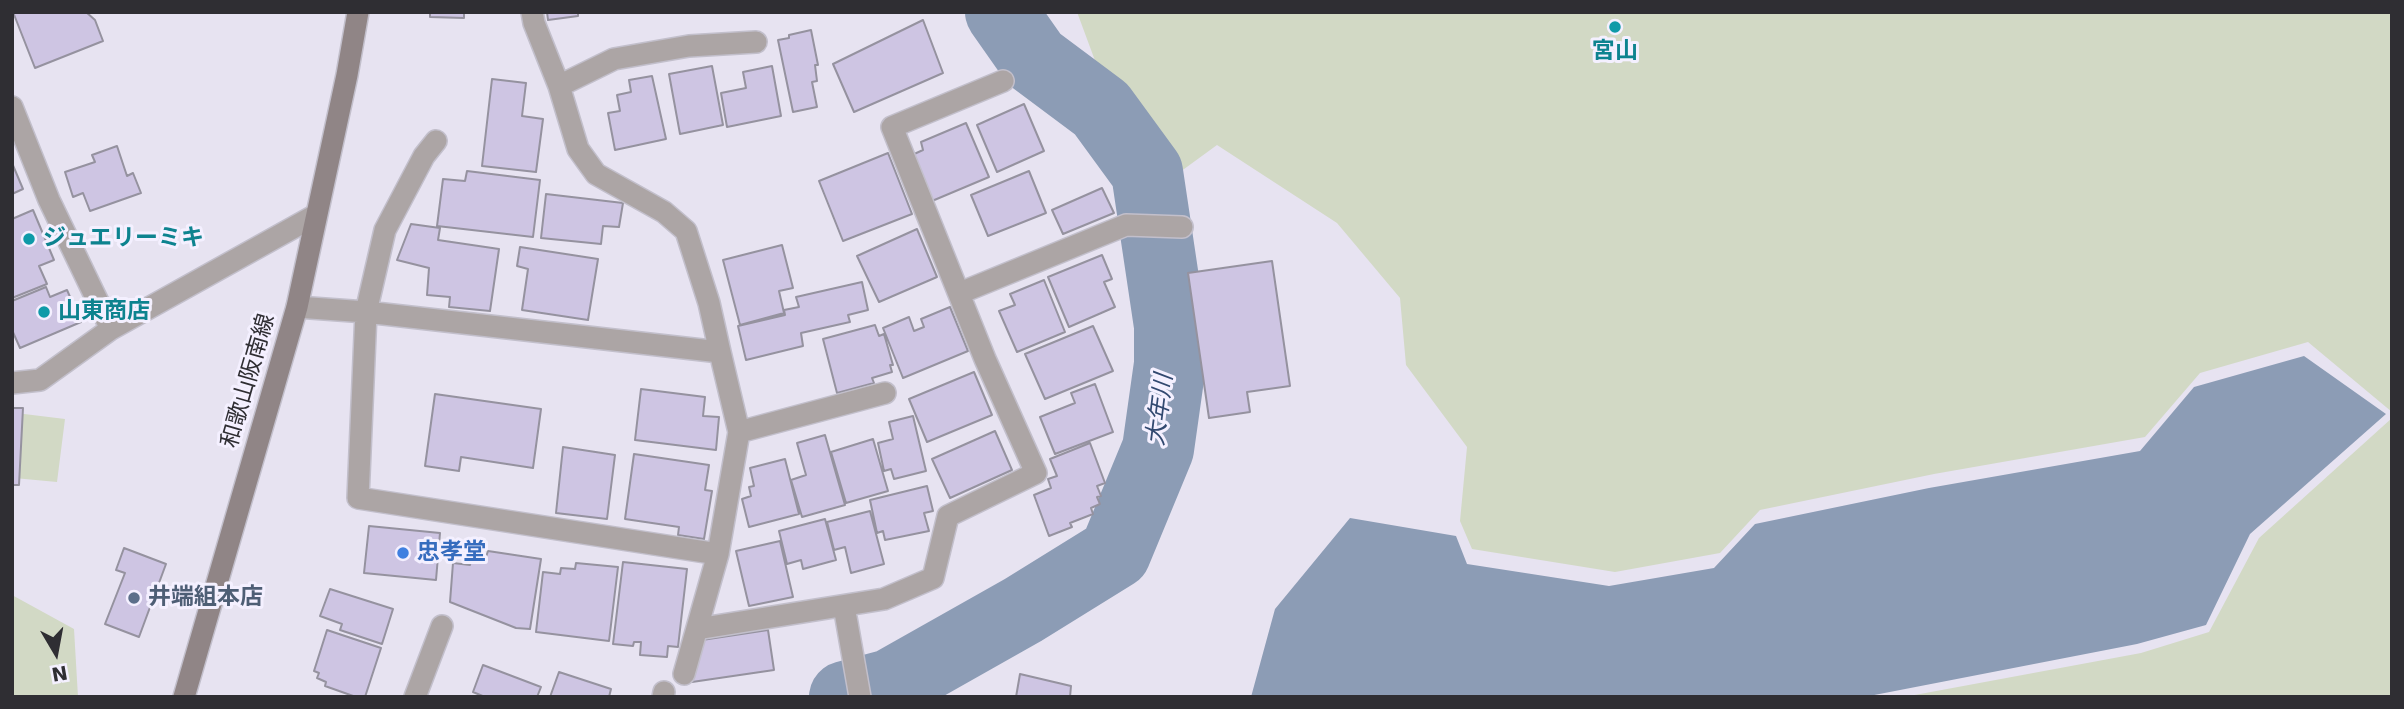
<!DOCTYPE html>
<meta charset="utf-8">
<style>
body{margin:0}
#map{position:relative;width:2404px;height:709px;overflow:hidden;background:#e7e3f1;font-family:"DejaVu Sans",sans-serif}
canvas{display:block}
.frame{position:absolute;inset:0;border:14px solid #2f2e33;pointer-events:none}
.north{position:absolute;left:21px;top:618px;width:70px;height:70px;-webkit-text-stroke:5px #f4f0ff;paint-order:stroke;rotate:170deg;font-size:19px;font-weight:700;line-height:28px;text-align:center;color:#2f2e33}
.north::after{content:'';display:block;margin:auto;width:24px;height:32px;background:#2f2e33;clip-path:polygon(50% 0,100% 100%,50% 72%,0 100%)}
</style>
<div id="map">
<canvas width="2404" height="709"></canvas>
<div class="frame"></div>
<div class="north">N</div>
</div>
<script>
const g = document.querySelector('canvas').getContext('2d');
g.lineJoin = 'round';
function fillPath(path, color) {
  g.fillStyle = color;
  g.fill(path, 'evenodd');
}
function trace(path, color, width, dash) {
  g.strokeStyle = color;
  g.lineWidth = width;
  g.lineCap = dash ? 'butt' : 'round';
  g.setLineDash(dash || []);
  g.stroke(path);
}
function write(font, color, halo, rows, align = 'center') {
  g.font = font + ' "DejaVu Sans","Noto Sans JP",sans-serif';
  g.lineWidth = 6;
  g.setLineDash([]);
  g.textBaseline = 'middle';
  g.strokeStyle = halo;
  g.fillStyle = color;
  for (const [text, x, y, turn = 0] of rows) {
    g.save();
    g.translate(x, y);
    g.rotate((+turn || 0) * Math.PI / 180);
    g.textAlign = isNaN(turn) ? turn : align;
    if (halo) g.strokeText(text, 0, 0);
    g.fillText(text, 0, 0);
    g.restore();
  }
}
const green = new Path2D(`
 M 1077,12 L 2392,12 L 2392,412 L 2308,342 L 2200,373 L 2145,437 L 1934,474 L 1760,510 L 1720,553 L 1615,572 L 1472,549 L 1460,521 L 1467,447 L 1406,365 L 1400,298 L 1337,223 L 1217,145 L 1180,172 L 1097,66 Z
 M 16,413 L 65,419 L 57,482 L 14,478 Z
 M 2392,418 L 2392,697 L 1904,697 L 2141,653 L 2209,632 L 2259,538 Z
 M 12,595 L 74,629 L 78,697 L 12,697 Z`);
const water = new Path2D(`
 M 2304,356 L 2386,414 L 2250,534 L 2206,625 L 2137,644 L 1864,697 L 1251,697 L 1275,609 L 1350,518 L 1456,536 L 1467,564 L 1609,586 L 1714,568 L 1755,524 L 1929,488 L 2140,451 L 2194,387 Z`);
const river = new Path2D(`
 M 845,697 L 890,685 L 1023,610 L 1115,553 L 1158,449 L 1170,364 L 1170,326 L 1147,172 L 1101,109 L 1034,59 L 1001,12`);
const building = new Path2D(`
 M 13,12 L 86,12 L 95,20 L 103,41 L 35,68 Z
 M 430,12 L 464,12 L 464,18 L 430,17 Z
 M 547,12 L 578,12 L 578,16 L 548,20 Z
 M 923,20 L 943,73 L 854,112 L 833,64 Z
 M 811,30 L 818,65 L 815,65 L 817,81 L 812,82 L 817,107 L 793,112 L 778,40 L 789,38 L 789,35 Z
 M 712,66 L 723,125 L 680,134 L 669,74 Z
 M 772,66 L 781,116 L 727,127 L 721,93 L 746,88 L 743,72 Z
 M 652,76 L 666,139 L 615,150 L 608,113 L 620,111 L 617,95 L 631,92 L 629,80 Z
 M 492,79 L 526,83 L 522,116 L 543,119 L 536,172 L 482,166 Z
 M 1024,104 L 1044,151 L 997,172 L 977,125 Z
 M 966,123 L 989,177 L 932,201 L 912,155 L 923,150 L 921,142 Z
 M 117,146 L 127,176 L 133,173 L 141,193 L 90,211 L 83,193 L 73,197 L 65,172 L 95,162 L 92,155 Z
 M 888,153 L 912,214 L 843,241 L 819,181 Z
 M 12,163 L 23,189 L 12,194 Z
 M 467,171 L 540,180 L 533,237 L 437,226 L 443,179 L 465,181 Z
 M 1029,171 L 1046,213 L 988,236 L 971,195 Z
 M 1102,188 L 1114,213 L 1063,234 L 1052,210 Z
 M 546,194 L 623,203 L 619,227 L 603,226 L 601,244 L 541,238 Z
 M 33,210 L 54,260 L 39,266 L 47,284 L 12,298 L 12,219 Z
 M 411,224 L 440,228 L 438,240 L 499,249 L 490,311 L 449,307 L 450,297 L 427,295 L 429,268 L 397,260 Z
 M 917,229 L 937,277 L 879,302 L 857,256 Z
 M 782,245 L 793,288 L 779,291 L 784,313 L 740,325 L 723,260 Z
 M 520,247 L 598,259 L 588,320 L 522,310 L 528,269 L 517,266 Z
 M 1102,255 L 1112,279 L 1104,282 L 1115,307 L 1069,327 L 1048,277 Z
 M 1272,261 L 1290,386 L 1247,392 L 1250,412 L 1209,418 L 1188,273 Z
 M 1044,280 L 1065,332 L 1017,352 L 999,311 L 1015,305 L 1010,294 Z
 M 862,282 L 868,310 L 848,315 L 850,322 L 801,333 L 803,346 L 746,360 L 738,326 L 785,315 L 784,310 L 799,307 L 796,297 Z
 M 46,287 L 50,297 L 67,290 L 81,322 L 20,348 L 12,330 L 12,301 Z
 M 950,307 L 968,351 L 903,378 L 883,328 L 909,317 L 914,331 L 924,327 L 921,319 Z
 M 875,325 L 879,336 L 884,334 L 893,365 L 890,365 L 892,372 L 872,378 L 874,383 L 837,393 L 823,339 Z
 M 1093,326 L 1113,371 L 1045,399 L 1025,354 Z
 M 974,372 L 992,415 L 927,442 L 909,399 Z
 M 1095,384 L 1113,432 L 1055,454 L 1040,417 L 1075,403 L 1071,393 Z
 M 641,389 L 705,397 L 703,416 L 719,417 L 716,450 L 635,440 Z
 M 435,394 L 541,409 L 533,468 L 461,457 L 459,471 L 425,466 Z
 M 12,408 L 23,408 L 19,485 L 12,485 Z
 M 913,416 L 926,471 L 894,479 L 891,469 L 884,471 L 878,443 L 893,439 L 889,422 Z
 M 995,431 L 1012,470 L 950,498 L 932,459 Z
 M 825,435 L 845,505 L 802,517 L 791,480 L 806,475 L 797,443 Z
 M 873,439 L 888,491 L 846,503 L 831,452 Z
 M 1090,443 L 1105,483 L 1097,486 L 1101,496 L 1097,497 L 1100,504 L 1091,508 L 1093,514 L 1070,523 L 1072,527 L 1049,536 L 1034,495 L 1051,488 L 1048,479 L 1057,476 L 1050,459 Z
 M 563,447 L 615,455 L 607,519 L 556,513 Z
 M 634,454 L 709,465 L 705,490 L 712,491 L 704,539 L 678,535 L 679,527 L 625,519 Z
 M 785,459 L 799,514 L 749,527 L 742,499 L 751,496 L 749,487 L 754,486 L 750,468 Z
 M 927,486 L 933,511 L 924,513 L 929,531 L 885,540 L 883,531 L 877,533 L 870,500 Z
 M 870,511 L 884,564 L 851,573 L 845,547 L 834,550 L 827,522 Z
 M 825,519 L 836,560 L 803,569 L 801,560 L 787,564 L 779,531 Z
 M 369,526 L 440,533 L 436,580 L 364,573 Z
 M 780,541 L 793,597 L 749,606 L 736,551 Z
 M 124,548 L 166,564 L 139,637 L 105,624 L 125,573 L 116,570 Z
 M 488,551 L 541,559 L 530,629 L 516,628 L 450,602 L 453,563 L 470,565 L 472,554 L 486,557 Z
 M 623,562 L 687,569 L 678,647 L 668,646 L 667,657 L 640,655 L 641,642 L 634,642 L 633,646 L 613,644 Z
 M 576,563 L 618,567 L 609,641 L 536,632 L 543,572 L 560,574 L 561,568 L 575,569 Z
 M 330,589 L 393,609 L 382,644 L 340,630 L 342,624 L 320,616 Z
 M 327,630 L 381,648 L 365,697 L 356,697 L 325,686 L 326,682 L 317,678 L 319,673 L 314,671 Z
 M 768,630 L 774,670 L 692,682 L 702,640 Z
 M 483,665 L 541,687 L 537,697 L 485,697 L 473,692 Z
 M 559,672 L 611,689 L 609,697 L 550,697 Z
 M 1020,674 L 1071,686 L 1070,697 L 1016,697 Z`);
const street = new Path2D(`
 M 532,12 L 534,23 L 559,86 L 578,149 L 596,174 L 664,212 L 686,231 L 709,303 L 720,352
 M 559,86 L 614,59 L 689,46 L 756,42
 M 12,107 L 49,200 L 111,329
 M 436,141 L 424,156 L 385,230 L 366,312 L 358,498 L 718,554
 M 960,293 L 1126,225 L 1182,227
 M 297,307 L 366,312 L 720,352 L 739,432 L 718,554 L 684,674
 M 12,383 L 40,380 L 111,329 L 316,215
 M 739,432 L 885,393
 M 844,606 L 860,697
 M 697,629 L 884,599 L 933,578 L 948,516 L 1036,473 L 985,359 L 892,127 L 1003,81
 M 415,697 L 442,626
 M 663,697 L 664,692`);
const secondary = new Path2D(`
 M 184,697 L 297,307 L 347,75 L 358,12`);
const markers = [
 [1615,27,7,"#0f9aa8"],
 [29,239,7,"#0f9aa8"],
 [44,312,7,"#0f9aa8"],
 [403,553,7,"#3f7fe0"],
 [134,598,7,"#5c6f8a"]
];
const cultureNames = [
 ["宮山",1615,52,"center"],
 ["ジュエリーミキ",43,239],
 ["山東商店",58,312]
];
const streetNames = [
 ["和歌山阪南線",249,381,-74]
];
const shopNames = [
 ["忠孝堂",417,553]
];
const serviceNames = [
 ["井端組本店",148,598]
];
const waterNames = [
 ["大年川",1161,410,-83]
];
fillPath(green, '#d2d9c5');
fillPath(water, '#8c9cb5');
trace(river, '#8c9cb5', 72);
fillPath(building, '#cec5e3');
trace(building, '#95929f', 2);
trace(street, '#c2bfcb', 24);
trace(secondary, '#c2bfcb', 24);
trace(street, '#aca5a5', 21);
trace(secondary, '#908586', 21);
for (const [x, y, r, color] of markers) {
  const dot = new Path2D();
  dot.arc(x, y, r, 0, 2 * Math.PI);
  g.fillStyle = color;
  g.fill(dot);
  trace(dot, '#f4f0ff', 2.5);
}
write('bold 23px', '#0d838f', '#f4f0ff', cultureNames, 'left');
write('23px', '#2f2e33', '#f4f0ff', streetNames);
write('bold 23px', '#366cbe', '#f4f0ff', shopNames, 'left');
write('bold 23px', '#4e5e75', '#f4f0ff', serviceNames, 'left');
write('italic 24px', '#324970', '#f4f0ff', waterNames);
</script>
